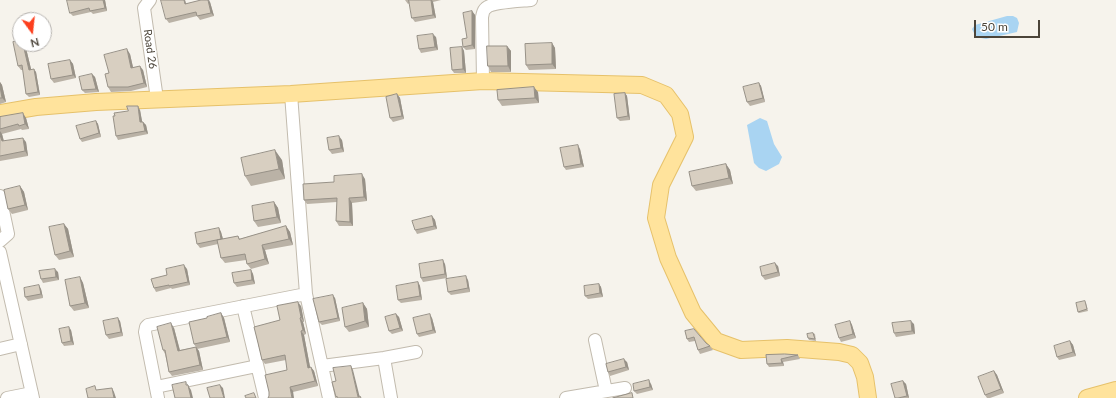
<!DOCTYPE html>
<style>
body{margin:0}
#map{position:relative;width:1116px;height:398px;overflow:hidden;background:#f6f3ec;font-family:Lato,sans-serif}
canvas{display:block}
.north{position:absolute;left:12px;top:12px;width:40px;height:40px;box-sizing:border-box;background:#fff;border:1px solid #b7b4b0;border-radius:50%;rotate:165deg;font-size:11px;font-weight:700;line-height:16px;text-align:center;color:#4b4439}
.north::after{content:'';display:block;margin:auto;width:14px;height:18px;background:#fc3f1d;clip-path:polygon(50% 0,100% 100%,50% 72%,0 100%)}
.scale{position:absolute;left:974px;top:20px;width:66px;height:18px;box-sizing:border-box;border:2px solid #4b4439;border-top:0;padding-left:5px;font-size:12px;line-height:14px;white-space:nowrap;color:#4b4439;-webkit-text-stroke:3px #fff;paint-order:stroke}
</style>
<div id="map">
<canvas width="1116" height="398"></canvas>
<div class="north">N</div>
<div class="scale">50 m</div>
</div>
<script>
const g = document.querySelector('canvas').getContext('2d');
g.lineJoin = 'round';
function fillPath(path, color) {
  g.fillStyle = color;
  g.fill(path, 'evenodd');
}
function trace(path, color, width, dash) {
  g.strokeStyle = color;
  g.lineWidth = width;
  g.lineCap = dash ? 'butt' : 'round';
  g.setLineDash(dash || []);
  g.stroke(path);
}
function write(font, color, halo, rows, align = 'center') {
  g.font = font + ' Lato,sans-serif';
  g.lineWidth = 3;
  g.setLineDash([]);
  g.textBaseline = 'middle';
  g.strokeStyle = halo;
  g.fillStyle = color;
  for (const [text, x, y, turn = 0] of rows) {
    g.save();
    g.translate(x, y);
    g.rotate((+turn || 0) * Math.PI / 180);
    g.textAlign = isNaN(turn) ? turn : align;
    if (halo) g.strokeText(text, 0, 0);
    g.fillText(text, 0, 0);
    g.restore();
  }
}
const water = new Path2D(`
 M 1007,16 L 1013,16 L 1017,18 L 1019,23 L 1017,32 L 986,39 L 976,37 L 972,29 L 975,25 Z
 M 760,118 L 767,121 L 774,144 L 782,157 L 779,164 L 766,171 L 759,168 L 754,163 L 747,125 Z`);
const minor = new Path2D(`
 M 150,0 L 144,8 L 157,99
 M 483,81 L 482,17 C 483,13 483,10 486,8 C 492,2 522,1 531,0
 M 291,94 L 306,294 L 329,398
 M 0,196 L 8,234 L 0,241
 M 0,252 L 33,398
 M 243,306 L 265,398
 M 595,340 L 606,391
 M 0,349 L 21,344
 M 384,358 L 391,398
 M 322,366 L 384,358 L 416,352
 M 156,387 L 257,366
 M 7,398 L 32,393
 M 158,398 L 145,332 L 146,327 L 148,325 L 306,294
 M 566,398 L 625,388`);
const major = new Path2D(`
 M 0,113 L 36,107 L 96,102 L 291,94 L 483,81 L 642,85 L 666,95 L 680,114 L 685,137 L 661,185 L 656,218 L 668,258 L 693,313 L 716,341 L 741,350 L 787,348 L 839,352 L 852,355 L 860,363 L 865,377 L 868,398
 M 1087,398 L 1116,390`);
const wall = new Path2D(`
 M 105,0 L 107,11 L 93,14 L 91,12 L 73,16 L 70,13 Z
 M 185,0 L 186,4 L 210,2 L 214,16 L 200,20 L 197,16 L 169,23 L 166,19 Z
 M 405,0 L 441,0 L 433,2 L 436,18 L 415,22 L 412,18 L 410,3 L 408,4 Z
 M 472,11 L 475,15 L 475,49 L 466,50 L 463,47 L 467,38 Z
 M 436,37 L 438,50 L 421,53 L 419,49 Z
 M 552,43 L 555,48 L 556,69 L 529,70 L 526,65 Z
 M 20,44 L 25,44 L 31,69 L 36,72 L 40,95 L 29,97 L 26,94 L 23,70 L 21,70 L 18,66 Z
 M 507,46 L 511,51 L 511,72 L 491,72 L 488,66 Z
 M 462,47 L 464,51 L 466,73 L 454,73 L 452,70 Z
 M 130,54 L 133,67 L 143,70 L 147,87 L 131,91 L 111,92 L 108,87 L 109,73 Z
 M 70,60 L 73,64 L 76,78 L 54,83 L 51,79 Z
 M 92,74 L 95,77 L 99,92 L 85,93 L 82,90 Z
 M 0,82 L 2,85 L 6,102 L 0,104 Z
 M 759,83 L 761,86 L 765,102 L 750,106 L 747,102 Z
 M 538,92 L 539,103 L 502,106 L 498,100 Z
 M 625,93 L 627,96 L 630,120 L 620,121 L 617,118 Z
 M 397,94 L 400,98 L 404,119 L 393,122 L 390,118 Z
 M 140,110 L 142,122 L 143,122 L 146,125 L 148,134 L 118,140 L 116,136 Z
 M 0,117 L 26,118 L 29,129 L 22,130 L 21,129 L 2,134 L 4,141 L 26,142 L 28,156 L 0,161 Z
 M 96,121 L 98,124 L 101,137 L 82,142 L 80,139 Z
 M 342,140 L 344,152 L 332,154 L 329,150 Z
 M 580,149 L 584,167 L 566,170 L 564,167 Z
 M 282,160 L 285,179 L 251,186 L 245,176 Z
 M 726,164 L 730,170 L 733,184 L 696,191 L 692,186 Z
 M 365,179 L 367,201 L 352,203 L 353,226 L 339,226 L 336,221 L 337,202 L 307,204 L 304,200 L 334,182 Z
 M 20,186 L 24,192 L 28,210 L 12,214 L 8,209 Z
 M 274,202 L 278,208 L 281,223 L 258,227 L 254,221 Z
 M 432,216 L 435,220 L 437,229 L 417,234 L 415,230 Z
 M 64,224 L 68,229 L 74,257 L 59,260 L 55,255 Z
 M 286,226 L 290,232 L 293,245 L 265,250 L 269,264 L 251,269 L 247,264 L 246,260 L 225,263 L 221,258 L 218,244 L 200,248 L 197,244 L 219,228 L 221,232 L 223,239 L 238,236 L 240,239 Z
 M 445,264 L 447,278 L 423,282 L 421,278 Z
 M 778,266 L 780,276 L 765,280 L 762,276 Z
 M 187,269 L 190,285 L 172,289 L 171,288 L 156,292 L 154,288 L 167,275 Z
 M 251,270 L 253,274 L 255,284 L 237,287 L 234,283 Z
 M 58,272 L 59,280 L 43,283 L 41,279 Z
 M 80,277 L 83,283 L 89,308 L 74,311 L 70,306 Z
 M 468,280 L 470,292 L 451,295 L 448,292 Z
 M 418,282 L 420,286 L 422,300 L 401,303 L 398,300 Z
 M 599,284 L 601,287 L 603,297 L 588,299 L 585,296 Z
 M 41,289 L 43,298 L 28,301 L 25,297 Z
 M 335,298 L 340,321 L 322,325 L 319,322 Z
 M 363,303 L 367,309 L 369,327 L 349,332 L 345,327 Z
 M 1086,303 L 1088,311 L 1079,313 L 1078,312 Z
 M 301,306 L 304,322 L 303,322 L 306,334 L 304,335 L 310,367 L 314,371 L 318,386 L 268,398 L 287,370 L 286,360 L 265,364 L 262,360 L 258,343 L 280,320 Z
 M 221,313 L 224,318 L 230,342 L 197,349 L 199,351 L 203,370 L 172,376 L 169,372 L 165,354 L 163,350 L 174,328 L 180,350 L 196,347 L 194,344 L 207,318 Z
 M 396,314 L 399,317 L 403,331 L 392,334 L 389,331 Z
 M 432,318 L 436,333 L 419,337 L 417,334 Z
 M 120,321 L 123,336 L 109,339 L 106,335 Z
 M 850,321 L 852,325 L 856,338 L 841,342 L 839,338 Z
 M 914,324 L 915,334 L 896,337 L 894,333 Z
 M 71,330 L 74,345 L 64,346 L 62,343 Z
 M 685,331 L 706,343 L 710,346 L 713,350 L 700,354 L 698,350 L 695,341 L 689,342 L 687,339 Z
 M 813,333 L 815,334 L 816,341 L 809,340 L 808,338 Z
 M 1070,341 L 1073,345 L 1076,356 L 1059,360 L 1057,357 Z
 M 766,355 L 798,355 L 800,359 L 783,362 L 784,366 L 769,367 L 767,364 Z
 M 627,362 L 629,370 L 610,376 L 608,372 Z
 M 994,371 L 997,375 L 1004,393 L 990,398 L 987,398 L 985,395 Z
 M 903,381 L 906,384 L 909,398 L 895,398 Z
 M 651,384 L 653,390 L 637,394 L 634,391 Z`);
const shadedWall = new Path2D(`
 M 103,0 L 105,0 L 107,11 L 105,8 Z
 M 184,0 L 185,0 L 187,8 L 185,4 Z
 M 208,0 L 209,0 L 210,2 L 214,16 L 211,13 Z
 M 431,0 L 432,0 L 433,2 L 436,18 L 433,15 Z
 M 472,11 L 475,15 L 475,49 L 472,45 Z
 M 433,34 L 436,37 L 438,50 L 435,47 Z
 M 552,43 L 555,48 L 556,69 L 552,64 Z
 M 23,44 L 25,44 L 32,73 L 29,70 Z
 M 507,46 L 511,51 L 511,72 L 508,66 Z
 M 462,47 L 464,51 L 466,73 L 463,69 Z
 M 127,49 L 130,54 L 134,72 L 131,68 Z
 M 70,60 L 73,64 L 76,78 L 73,75 Z
 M 140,66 L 143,70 L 147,87 L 144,83 Z
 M 34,69 L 36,72 L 40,95 L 38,92 Z
 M 92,74 L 95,77 L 99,92 L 96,89 Z
 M 0,82 L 2,85 L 6,102 L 2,98 L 0,86 Z
 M 759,83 L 761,86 L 765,102 L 763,98 Z
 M 534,87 L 538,92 L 539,103 L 535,98 Z
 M 625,93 L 627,96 L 630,120 L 628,116 Z
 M 397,94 L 400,98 L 404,119 L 402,116 Z
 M 138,106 L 140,110 L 143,126 L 140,122 Z
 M 23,113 L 26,118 L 29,129 L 25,124 Z
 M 96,121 L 98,124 L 101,137 L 99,133 Z
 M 143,122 L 146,125 L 148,134 L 145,131 Z
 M 0,131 L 2,134 L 5,146 L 2,141 L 0,135 Z
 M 339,136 L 342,140 L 344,152 L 341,148 Z
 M 23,138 L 26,142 L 28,156 L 25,151 Z
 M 578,145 L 580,149 L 584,167 L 581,164 Z
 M 275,150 L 282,160 L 285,179 L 279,169 Z
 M 726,164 L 730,170 L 733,184 L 729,178 Z
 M 362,174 L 365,179 L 367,201 L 364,197 Z
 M 20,186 L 24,192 L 28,210 L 25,205 Z
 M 349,198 L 352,203 L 353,226 L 350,222 Z
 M 274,202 L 278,208 L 281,223 L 277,217 Z
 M 432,216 L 435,220 L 437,229 L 434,226 Z
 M 64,224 L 68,229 L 74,257 L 70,251 Z
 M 286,226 L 290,232 L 293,245 L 289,239 Z
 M 219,228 L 221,232 L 224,243 L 221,239 Z
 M 262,245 L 265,250 L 269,264 L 265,259 Z
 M 443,260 L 445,264 L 447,278 L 445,274 Z
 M 775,263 L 778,266 L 780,276 L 778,272 Z
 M 184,265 L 187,269 L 190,285 L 188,282 Z
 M 55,269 L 58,272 L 59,280 L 56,277 Z
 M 251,270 L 253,274 L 255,284 L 252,280 Z
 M 466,276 L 468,280 L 470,292 L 468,288 Z
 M 80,277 L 83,283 L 89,308 L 85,303 Z
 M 418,282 L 420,286 L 422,300 L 420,296 Z
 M 599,284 L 601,287 L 603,297 L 600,293 Z
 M 39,285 L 41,289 L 43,298 L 41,294 Z
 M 333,295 L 335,298 L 340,321 L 338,318 Z
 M 298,302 L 301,306 L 304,322 L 301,317 Z
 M 363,303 L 367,309 L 369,327 L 365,321 Z
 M 221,313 L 224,318 L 230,342 L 227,337 Z
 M 396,314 L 399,317 L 403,331 L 400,328 Z
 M 430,314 L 432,318 L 436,333 L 433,330 Z
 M 118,318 L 120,321 L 123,336 L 121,332 Z
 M 300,318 L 303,322 L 306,334 L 303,330 Z
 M 850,321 L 852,325 L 856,338 L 853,334 Z
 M 911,321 L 914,324 L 915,334 L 912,331 Z
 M 171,323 L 174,328 L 181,355 L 178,351 Z
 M 69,327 L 71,330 L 74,345 L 71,341 Z
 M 301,331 L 304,335 L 311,372 L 308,368 Z
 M 1070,341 L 1073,345 L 1076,356 L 1073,352 Z
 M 196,347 L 199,351 L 203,370 L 200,365 Z
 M 624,359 L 627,362 L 629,370 L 626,367 Z
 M 781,359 L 783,362 L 784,366 L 782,363 Z
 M 351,366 L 353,370 L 360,398 L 358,397 Z
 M 311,367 L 314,371 L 318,386 L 315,381 Z
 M 994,371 L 997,375 L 1004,393 L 1001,389 Z
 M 649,380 L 651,384 L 653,390 L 650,387 Z
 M 903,381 L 906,384 L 909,398 L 907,396 Z
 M 186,382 L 191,390 L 193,398 L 191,398 Z
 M 220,385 L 223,388 L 225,398 L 224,398 Z
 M 290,387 L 293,391 L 294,398 L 292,398 Z
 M 112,388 L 114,392 L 116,398 L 114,398 Z`);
const building = new Path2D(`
 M 67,0 L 103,0 L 105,8 L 90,11 L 89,8 L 70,13 Z
 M 161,0 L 184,0 L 185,4 L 201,0 L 208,0 L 211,13 L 197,16 L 196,12 L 166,19 Z
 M 409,0 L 431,0 L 433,15 L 412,18 Z
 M 472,11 L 472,45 L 463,47 L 462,39 L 467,38 L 463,13 Z
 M 433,34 L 435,47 L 419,49 L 417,36 Z
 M 20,41 L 20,44 L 23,44 L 29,70 L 34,69 L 38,92 L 26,94 L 22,65 L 18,66 L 13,42 Z
 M 552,43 L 552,64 L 526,65 L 525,44 Z
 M 487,46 L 507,46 L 508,66 L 488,66 Z
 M 462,47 L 463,69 L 452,70 L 450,48 Z
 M 127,49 L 131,68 L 140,66 L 144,83 L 128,87 L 108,87 L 105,74 L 109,73 L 104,55 Z
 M 70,60 L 73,75 L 51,79 L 48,64 Z
 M 92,74 L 96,89 L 82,90 L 79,77 Z
 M 759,83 L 763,98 L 747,102 L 743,87 Z
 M 0,86 L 2,98 L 0,98 Z
 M 534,87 L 535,98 L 498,100 L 497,90 Z
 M 625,93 L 628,116 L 617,118 L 614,94 Z
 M 397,94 L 402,116 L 390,118 L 386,97 Z
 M 127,106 L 138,106 L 140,122 L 143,122 L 145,131 L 116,136 L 113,116 L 115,116 L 114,113 L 128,111 Z
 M 23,113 L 25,124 L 19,126 L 18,124 L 0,129 L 0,117 Z
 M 96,121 L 99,133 L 80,139 L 76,126 Z
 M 0,135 L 2,141 L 23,138 L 25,151 L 0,156 Z
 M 339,136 L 341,148 L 329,150 L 327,138 Z
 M 578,145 L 581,164 L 564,167 L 560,148 Z
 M 275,150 L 279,169 L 245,176 L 241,158 Z
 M 726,164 L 729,178 L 692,186 L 689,172 Z
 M 362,174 L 364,197 L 349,198 L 350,222 L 336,221 L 337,198 L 304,200 L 303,184 L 334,182 L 334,176 Z
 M 20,186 L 25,205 L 8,209 L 4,190 Z
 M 274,202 L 277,217 L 254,221 L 252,206 Z
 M 432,216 L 434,226 L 415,230 L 412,221 Z
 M 64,224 L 70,251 L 55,255 L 49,227 Z
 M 286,226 L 289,239 L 262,245 L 265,259 L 247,264 L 245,254 L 221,258 L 217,240 L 238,236 L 239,239 Z
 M 219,228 L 221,239 L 197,244 L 195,233 Z
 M 443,260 L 445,274 L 421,278 L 419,264 Z
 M 775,263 L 778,272 L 762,276 L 760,267 Z
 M 184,265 L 188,282 L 169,286 L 169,285 L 154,288 L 151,279 L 167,275 L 166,269 Z
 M 55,269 L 56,277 L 41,279 L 39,271 Z
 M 251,270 L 252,280 L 234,283 L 232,273 Z
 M 466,276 L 468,288 L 448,292 L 446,279 Z
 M 80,277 L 85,303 L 70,306 L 65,280 Z
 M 418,282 L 420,296 L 398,300 L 396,286 Z
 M 599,284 L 600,293 L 585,296 L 584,286 Z
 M 39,285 L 41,294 L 25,297 L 24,288 Z
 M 333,295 L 338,318 L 319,322 L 313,299 Z
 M 1085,301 L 1087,309 L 1078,312 L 1076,303 Z
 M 298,302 L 301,317 L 300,318 L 303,330 L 301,331 L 308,368 L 311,367 L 315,381 L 290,387 L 292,398 L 268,398 L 269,396 L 269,392 L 265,375 L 287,370 L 285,355 L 262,360 L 258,343 L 254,327 L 280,320 L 277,306 Z
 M 363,303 L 365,321 L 345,327 L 342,308 Z
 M 221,313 L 227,337 L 194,344 L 189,322 L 207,318 L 207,317 Z
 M 396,314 L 400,328 L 389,331 L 385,317 Z
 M 430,314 L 433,330 L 417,334 L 413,318 Z
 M 118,318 L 121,332 L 106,335 L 103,321 Z
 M 850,321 L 853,334 L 839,338 L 835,325 Z
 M 911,321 L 912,331 L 894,333 L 892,323 Z
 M 171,323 L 178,351 L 196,347 L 200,365 L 169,372 L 165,350 L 163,350 L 157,327 Z
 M 69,327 L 71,341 L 62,343 L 59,329 Z
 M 694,329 L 706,343 L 710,346 L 698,350 L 694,337 L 687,339 L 685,331 Z
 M 813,333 L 815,339 L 808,338 L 807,334 Z
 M 1070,341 L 1073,352 L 1057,357 L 1054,346 Z
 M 785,354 L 798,355 L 781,359 L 782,363 L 767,364 L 766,355 Z
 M 624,359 L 626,367 L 608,372 L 606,364 Z
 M 351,366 L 358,397 L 360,396 L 361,398 L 337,398 L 337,396 L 336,397 L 332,382 L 336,381 L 333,368 Z
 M 994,371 L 1001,389 L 985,395 L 978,377 Z
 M 649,380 L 650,387 L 634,391 L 633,384 Z
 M 903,381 L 907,396 L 898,398 L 895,398 L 891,384 Z
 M 186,382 L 186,385 L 188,385 L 191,398 L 175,398 L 172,385 Z
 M 220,385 L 224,398 L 210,398 L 207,388 Z
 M 95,386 L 96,390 L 112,388 L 114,398 L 88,398 L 86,389 Z
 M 254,393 L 256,398 L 246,398 L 245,396 Z
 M 632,393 L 633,398 L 613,398 Z`);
const streetNames = [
 ["Road 26",150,49,82]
];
fillPath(water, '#a9d4f2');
trace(minor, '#c2bbae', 14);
trace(major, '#e6c16a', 18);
trace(minor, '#fff', 12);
trace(major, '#ffe39c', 16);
fillPath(wall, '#bab2a6');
fillPath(shadedWall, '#979187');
fillPath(building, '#d8cfc1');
trace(building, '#979187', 1);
write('11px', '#4b4439', '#fff', streetNames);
</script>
